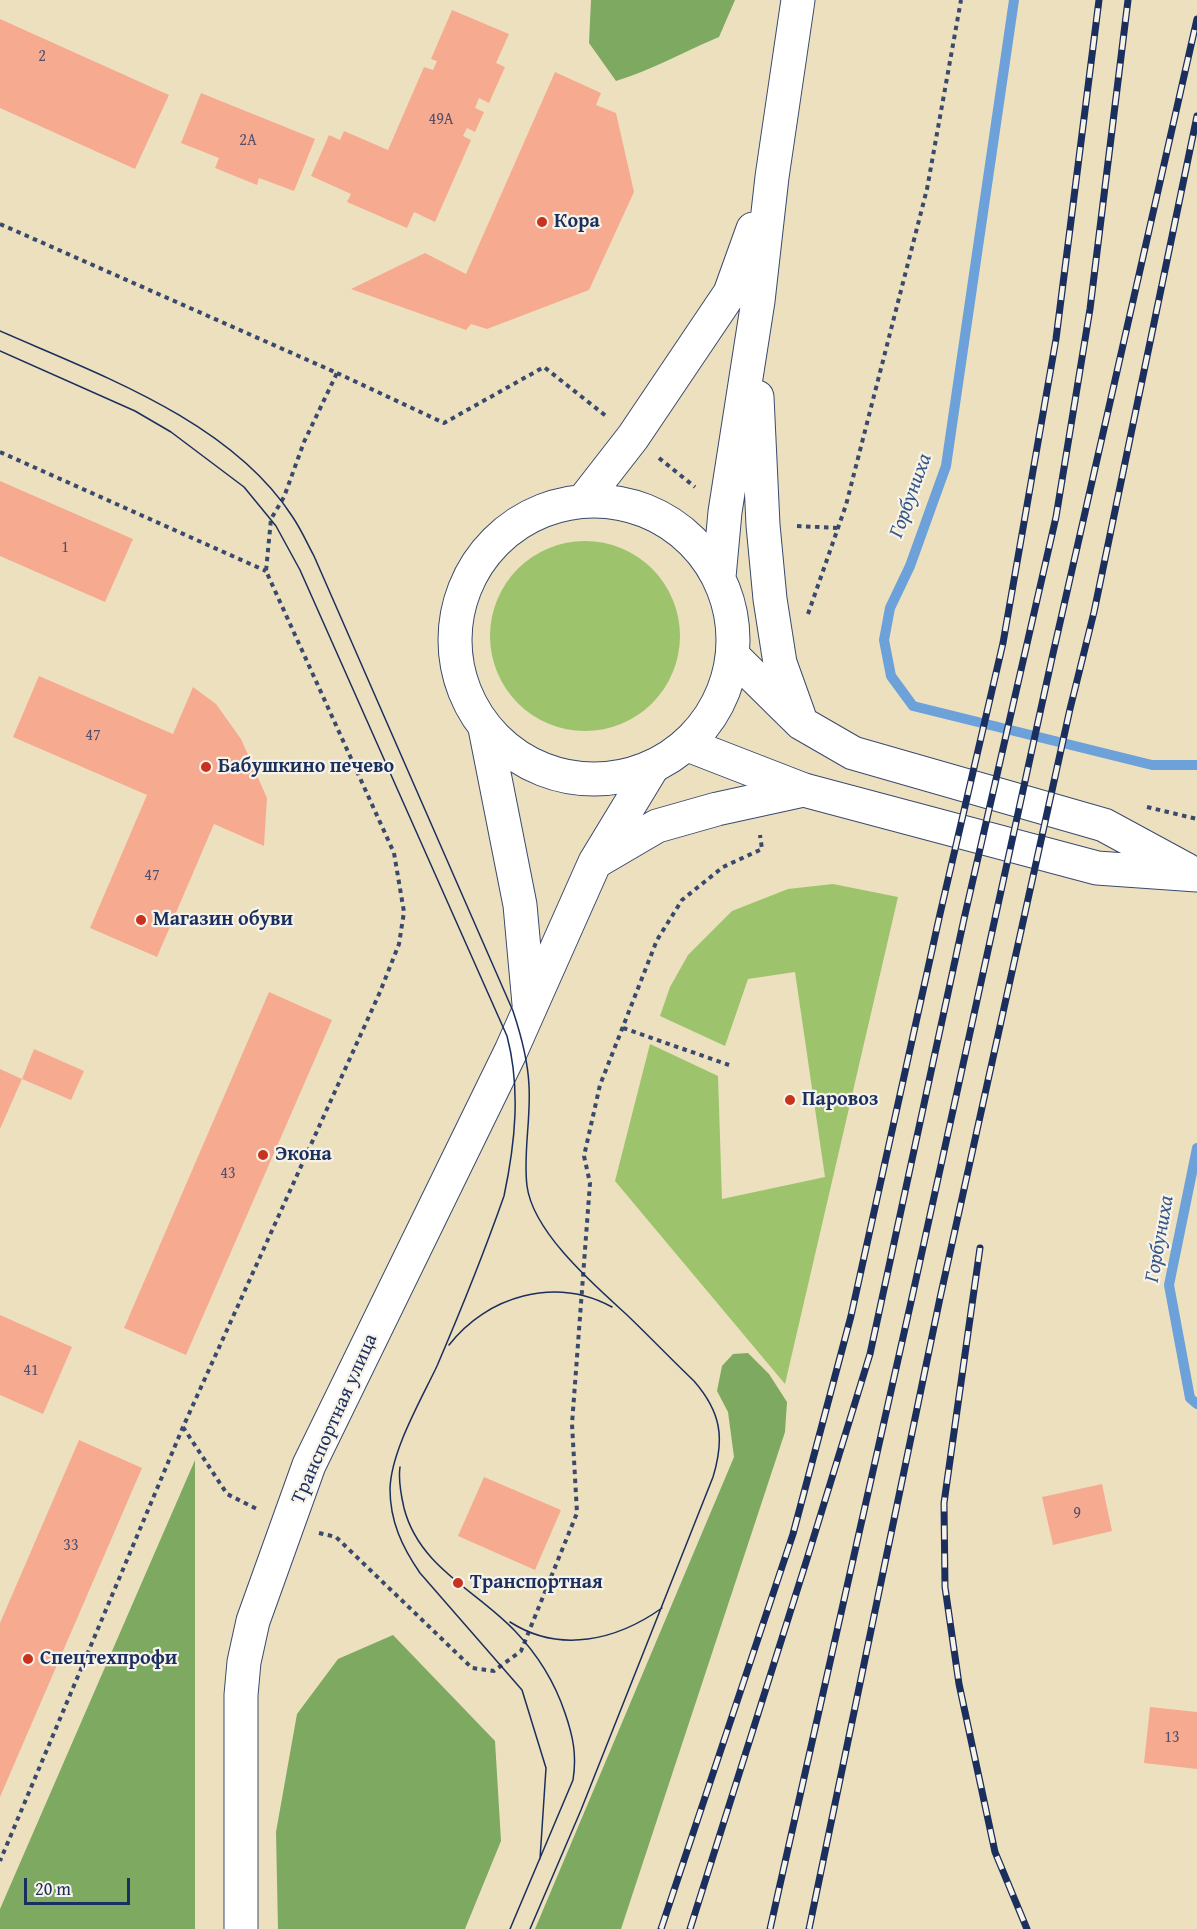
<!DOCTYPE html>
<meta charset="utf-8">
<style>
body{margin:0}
#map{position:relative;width:1197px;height:1929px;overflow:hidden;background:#ede0bf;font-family:"Gentium Book Plus",serif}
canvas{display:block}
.scale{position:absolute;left:24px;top:1878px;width:106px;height:27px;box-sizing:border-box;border:3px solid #1b2f5e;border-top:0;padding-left:8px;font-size:18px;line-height:21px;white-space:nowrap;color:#1b2f5e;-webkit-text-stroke:4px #f7f3e8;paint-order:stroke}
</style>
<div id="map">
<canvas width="1197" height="1929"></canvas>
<div class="scale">20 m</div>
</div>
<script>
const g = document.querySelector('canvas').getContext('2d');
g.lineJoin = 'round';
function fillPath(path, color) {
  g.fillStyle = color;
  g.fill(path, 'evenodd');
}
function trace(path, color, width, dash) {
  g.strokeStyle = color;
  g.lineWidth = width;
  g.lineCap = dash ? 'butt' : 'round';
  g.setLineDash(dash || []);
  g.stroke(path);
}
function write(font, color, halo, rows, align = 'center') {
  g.font = font + ' "Gentium Book Plus",serif';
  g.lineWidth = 4.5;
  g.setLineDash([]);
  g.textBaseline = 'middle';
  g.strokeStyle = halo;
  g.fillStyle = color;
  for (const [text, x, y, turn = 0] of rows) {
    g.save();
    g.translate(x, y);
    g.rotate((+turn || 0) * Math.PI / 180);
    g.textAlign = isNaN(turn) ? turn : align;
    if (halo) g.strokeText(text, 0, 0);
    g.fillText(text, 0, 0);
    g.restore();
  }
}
const green = new Path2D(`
 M490 636a95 95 0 1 1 190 0a95 95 0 1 1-190 0Z
 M 833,884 L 898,897 L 785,1384 L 615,1181 L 650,1044 L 718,1076 L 722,1199 L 825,1177 L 795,972 L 748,979 L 725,1046 L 660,1016 L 670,987 L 688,955 L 732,911 L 788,889 Z`);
const forest = new Path2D(`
 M 591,0 L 735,0 L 719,37 C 685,51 652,70 616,81 L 589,43 Z
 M 748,1353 L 769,1374 L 787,1402 L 785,1432 L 621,1929 L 535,1929 L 734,1457 L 728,1412 L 717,1391 L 722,1366 L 733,1354 Z
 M 195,1460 L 195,1929 L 0,1929 L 0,1909 Z
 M 393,1635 L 495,1741 L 501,1841 L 465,1929 L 278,1929 L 276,1832 L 297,1714 L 338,1659 Z`);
const stream = new Path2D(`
 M 1014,0 L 946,466 L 910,566 L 890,608 L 884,640 L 891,676 L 913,706 L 1152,765 L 1197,765
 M 1197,1148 L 1169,1285 L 1190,1398 L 1197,1404`);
const building = new Path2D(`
 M 452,10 L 509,34 L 496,63 L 505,67 L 489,103 L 479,98 L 475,108 L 484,112 L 475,132 L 467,128 L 463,136 L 471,140 L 435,222 L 414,212 L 407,228 L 347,202 L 351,194 L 311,176 L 329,135 L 340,140 L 344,131 L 388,150 L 424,67 L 433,70 L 437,61 L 431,59 Z
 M 0,19 L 169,95 L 135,169 L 0,108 Z
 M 555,72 L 601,93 L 596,105 L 616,113 L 634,192 L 589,290 L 487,329 L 471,324 L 466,330 L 351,289 L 425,253 L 466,274 Z
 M 201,93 L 315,139 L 294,191 L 259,178 L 257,185 L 215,168 L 219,158 L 181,143 Z
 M 0,481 L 133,539 L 105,602 L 0,556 Z
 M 39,676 L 173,734 L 193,687 L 216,704 L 241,739 L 267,798 L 264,846 L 214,824 L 157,957 L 90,928 L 147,795 L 13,737 Z
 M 269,992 L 332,1020 L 186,1355 L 124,1328 Z
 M 34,1049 L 84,1071 L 71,1100 L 22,1079 Z
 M 0,1069 L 22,1079 L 0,1129 Z
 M 0,1315 L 72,1347 L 43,1414 L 0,1395 Z
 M 79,1440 L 142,1468 L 0,1797 L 0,1623 Z
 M 484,1477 L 561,1510 L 535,1570 L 458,1536 Z
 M 1102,1484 L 1112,1531 L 1053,1545 L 1042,1497 Z
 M 1150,1707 L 1197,1712 L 1197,1769 L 1144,1763 Z`);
const path = new Path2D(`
 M 0,224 L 337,373 L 304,442 L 284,497 L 271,519 L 266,571 L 394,853 L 404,912 L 399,944 L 380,992 L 183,1427 L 0,1861
 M 337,373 L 444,423 L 544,367 L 606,416
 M 0,452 L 266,571
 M 659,458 L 695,487
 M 797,526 L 838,528
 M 808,614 L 846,505 L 927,189 L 961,0
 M 1147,807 L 1197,819
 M 623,1028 L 729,1065
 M 183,1427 L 227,1494 L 257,1509
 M 319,1533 L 336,1537 L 472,1668 L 494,1671 L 521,1651 L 577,1513 L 572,1424 L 590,1183 L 584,1156 L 600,1085 L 657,940 L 682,900 L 723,867 L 762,849 L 760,835`);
const secondary = new Path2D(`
 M 485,728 L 520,905 L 529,1004
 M 599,860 L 657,826 L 717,809 L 804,790
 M 241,1929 L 241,1695 L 244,1662 L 253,1621 L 309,1465 L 511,1051 L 595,862 L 652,768`);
const primary = new Path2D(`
 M 757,397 L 763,525 L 770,599 L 780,663 L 799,716
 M 584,500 L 633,437 L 730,293 L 753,229
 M455 640a139 139 0 1 1 278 0a139 139 0 1 1-278 0Z
 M 719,577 L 725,512 L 758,301 L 772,177 L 798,0
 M 733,656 L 801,723 L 853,753 L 1104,825 L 1187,870
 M 688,745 L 804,790 L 1097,868 L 1197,875`);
const tram = new Path2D(`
 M 0,331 C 100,375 230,421 292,516 C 301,529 307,543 314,556 L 513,1011 C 521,1035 528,1060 529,1086 C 531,1120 523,1153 527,1186 C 533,1232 593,1284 626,1314 C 649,1336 671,1359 694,1381 C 721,1412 725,1438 713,1477 L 581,1810 L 530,1929
 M 0,351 L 135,411 L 171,432 L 244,487 L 276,526 L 300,570 L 507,1036 C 521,1089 515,1144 504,1196 C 484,1253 461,1310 437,1366 C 421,1400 391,1451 390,1489 C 390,1521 402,1547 420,1573 L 522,1690 L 546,1768 L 540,1859
 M 449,1345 C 487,1296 555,1276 612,1307
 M 400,1467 C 398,1481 401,1495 404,1508 C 419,1567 476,1590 515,1631 C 537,1654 555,1683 565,1713 C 573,1736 577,1755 573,1780 L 510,1929
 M 510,1622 C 560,1654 617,1640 662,1608`);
const rail = new Path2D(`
 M 980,1248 L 944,1503 L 945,1587 L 959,1684 L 995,1852 L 1027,1929
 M 661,1929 L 793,1534 L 851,1316 L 940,914 L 1003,643 L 1056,339 L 1099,0
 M 690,1929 L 807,1559 L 870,1354 L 964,919 L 1056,517 L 1090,309 L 1128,0
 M 770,1929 L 913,1293 L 1052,658 L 1197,19
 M 809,1929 L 940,1298 L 1070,709 L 1094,612 L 1197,116`);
const markers = [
 [542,222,6,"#c8321e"],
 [206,767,6,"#c8321e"],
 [141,920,6,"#c8321e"],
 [790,1100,6,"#c8321e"],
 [263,1155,6,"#c8321e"],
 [458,1583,6,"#c8321e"],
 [28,1659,6,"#c8321e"]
];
const numberNames = [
 ["2",42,57],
 ["49А",441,120],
 ["2А",248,141],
 ["1",65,548],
 ["47",93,736],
 ["47",152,876],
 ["43",228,1174],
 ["41",31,1371],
 ["9",1077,1514],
 ["33",71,1546],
 ["13",1172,1738]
];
const poiNames = [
 ["Кора",554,222],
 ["Бабушкино печево",218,767],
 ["Магазин обуви",153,920],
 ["Паровоз",802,1100],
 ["Экона",275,1155],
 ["Транспортная",470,1583],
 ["Спецтехпрофи",40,1659]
];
const streetNames = [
 ["Транспортная улица",335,1419,-66]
];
const waterNames = [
 ["Горбуниха",911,496,-70],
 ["Горбуниха",1160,1239,-80]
];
fillPath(green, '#9ec36d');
fillPath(forest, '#7ea960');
trace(stream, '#6ca1d9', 10);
fillPath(building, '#f6ab91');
trace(secondary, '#3a4a6d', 35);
trace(primary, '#3a4a6d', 35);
trace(path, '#3a4a6d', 4, [4.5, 4.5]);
trace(secondary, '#fff', 33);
trace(primary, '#fff', 33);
trace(tram, '#1b2f5e', 1.5);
trace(rail, '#1b2f5e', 7);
trace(rail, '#f7f3e8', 4.5, [14]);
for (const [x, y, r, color] of markers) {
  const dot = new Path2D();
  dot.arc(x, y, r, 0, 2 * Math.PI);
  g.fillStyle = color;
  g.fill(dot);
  trace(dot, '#f7f3e8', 2);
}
write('16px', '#524e6b', null, numberNames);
write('bold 20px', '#1b2f5e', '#f7f3e8', poiNames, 'left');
write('20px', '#1b2f5e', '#f7f3e8', streetNames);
write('italic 21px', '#375789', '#f7f3e8', waterNames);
</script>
